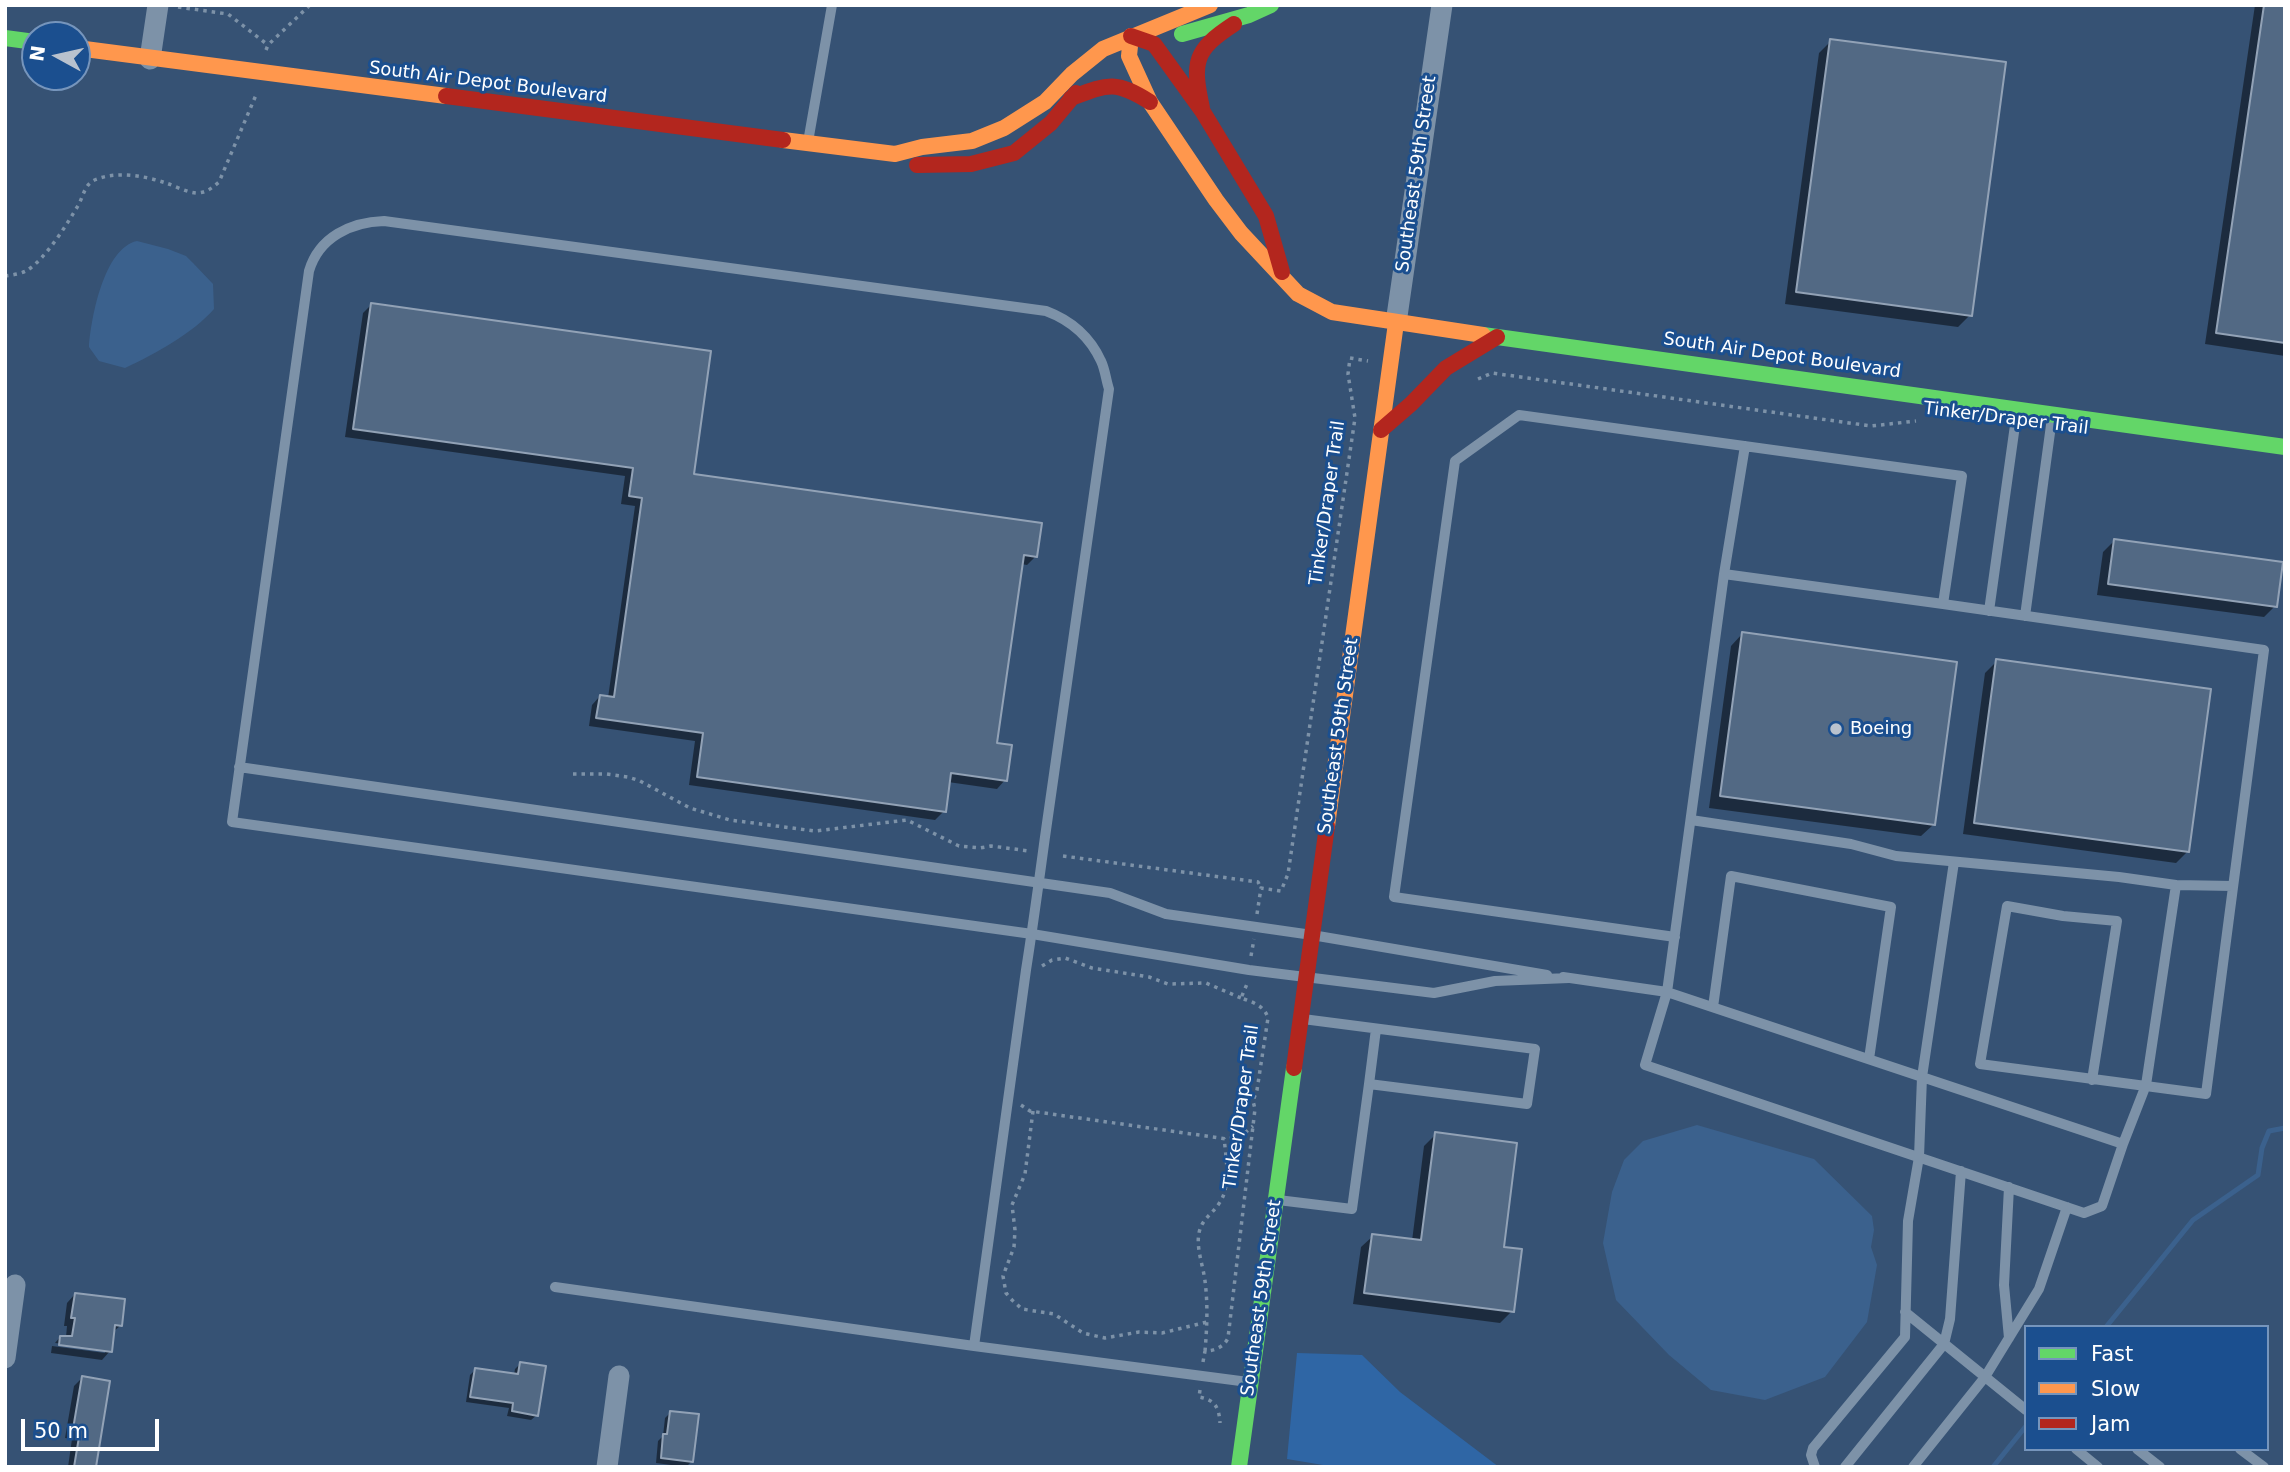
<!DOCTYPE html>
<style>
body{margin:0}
#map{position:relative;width:2290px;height:1472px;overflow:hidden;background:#365274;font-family:"DejaVu Sans",sans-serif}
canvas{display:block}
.frame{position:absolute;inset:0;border:7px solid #fff;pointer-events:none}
.legend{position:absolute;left:2024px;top:1325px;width:245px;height:126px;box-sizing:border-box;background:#1b4f8f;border:2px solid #7695bc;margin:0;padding:9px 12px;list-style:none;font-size:21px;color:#fff}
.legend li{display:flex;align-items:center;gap:14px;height:35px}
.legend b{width:35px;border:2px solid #7695bc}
.north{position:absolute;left:21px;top:21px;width:70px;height:70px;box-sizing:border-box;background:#1b4f8f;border:2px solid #7695bc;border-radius:50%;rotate:278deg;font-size:19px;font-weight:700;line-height:28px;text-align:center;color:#fff}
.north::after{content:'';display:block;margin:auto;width:24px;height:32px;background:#b9c2ce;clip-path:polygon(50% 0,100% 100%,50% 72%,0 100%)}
.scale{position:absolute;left:21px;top:1419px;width:138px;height:32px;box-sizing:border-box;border:4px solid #fff;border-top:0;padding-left:9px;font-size:21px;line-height:24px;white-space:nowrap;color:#fff;-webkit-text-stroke:5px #1b4f8f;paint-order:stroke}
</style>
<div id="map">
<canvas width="2290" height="1472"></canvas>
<div class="frame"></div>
<ul class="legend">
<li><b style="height:9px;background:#63d668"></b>Fast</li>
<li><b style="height:9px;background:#ff974d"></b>Slow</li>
<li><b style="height:9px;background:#b3261e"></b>Jam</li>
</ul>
<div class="north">N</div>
<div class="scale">50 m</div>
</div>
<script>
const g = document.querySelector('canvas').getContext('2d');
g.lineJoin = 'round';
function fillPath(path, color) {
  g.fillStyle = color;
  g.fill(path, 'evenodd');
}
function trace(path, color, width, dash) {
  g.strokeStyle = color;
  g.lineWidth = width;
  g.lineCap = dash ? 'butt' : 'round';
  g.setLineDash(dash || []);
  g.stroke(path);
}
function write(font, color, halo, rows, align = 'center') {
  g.font = font + ' "DejaVu Sans",sans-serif';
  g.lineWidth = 6;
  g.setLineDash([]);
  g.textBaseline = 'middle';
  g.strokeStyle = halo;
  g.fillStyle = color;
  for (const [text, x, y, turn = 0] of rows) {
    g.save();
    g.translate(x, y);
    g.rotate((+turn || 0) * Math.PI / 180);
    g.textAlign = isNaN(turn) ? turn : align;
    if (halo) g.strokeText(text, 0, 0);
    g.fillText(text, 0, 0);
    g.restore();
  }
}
const green = new Path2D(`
 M 1297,1353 L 1362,1355 L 1400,1392 L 1499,1467 L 1335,1467 L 1287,1459 Z`);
const water = new Path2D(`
 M 137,241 L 168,249 L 186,256 L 193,263 L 213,284 L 214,309 C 193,333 155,354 125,368 L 99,361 L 89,347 C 91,318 104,248 137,241 Z
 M 1697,1125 L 1814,1159 L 1872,1216 L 1874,1230 L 1871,1247 L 1877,1265 L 1867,1322 L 1825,1377 L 1765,1400 L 1711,1390 L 1669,1355 L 1616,1300 L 1603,1243 L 1612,1192 L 1624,1160 L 1643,1141 Z`);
const shadow = new Path2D(`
 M 2255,5 L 2285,5 L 2285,356 L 2205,344 Z
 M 1831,41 L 1970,315 L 1958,327 L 1785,304 L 1819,53 Z
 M 371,305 L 692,476 L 1036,556 L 1027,565 L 1021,564 L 995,744 L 1005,780 L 997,789 L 948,782 L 944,811 L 935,820 L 689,785 L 695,741 L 589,726 L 592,705 L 600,696 L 608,698 L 635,506 L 621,504 L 625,476 L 345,437 L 363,313 Z
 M 2115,540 L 2275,606 L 2264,617 L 2097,595 L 2103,552 Z
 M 1742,634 L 1933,825 L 1921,836 L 1709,808 L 1731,646 Z
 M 1997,661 L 2188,851 L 2176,863 L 1963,834 L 1985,673 Z
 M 1436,1134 L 1502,1248 L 1512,1311 L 1500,1323 L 1353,1304 L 1361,1247 L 1373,1236 L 1412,1241 L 1424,1146 Z
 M 75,1294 L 120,1326 L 112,1333 L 110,1351 L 102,1360 L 51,1353 L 52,1346 L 105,1353 L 105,1349 L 55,1343 L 60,1337 L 66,1337 L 67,1326 L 64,1326 L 67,1303 Z
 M 520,1364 L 537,1415 L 531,1420 L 507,1416 L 509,1408 L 466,1402 L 470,1375 L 475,1370 L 514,1375 L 515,1369 Z
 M 82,1378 L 96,1467 L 68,1467 L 72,1439 L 65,1438 L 74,1386 Z
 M 671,1412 L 692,1461 L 686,1467 L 656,1463 L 658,1441 L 663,1436 L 665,1418 Z`);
const stream = new Path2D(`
 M 2106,1327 L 2193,1220 L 2258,1175 L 2262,1148 L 2269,1131 L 2285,1128
 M 1993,1467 L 2026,1426`);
const building = new Path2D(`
 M 2264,5 L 2285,5 L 2285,343 L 2216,333 Z
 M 1830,39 L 2006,62 L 1972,316 L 1796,292 Z
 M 371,303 L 711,351 L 694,474 L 1042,523 L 1037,557 L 1024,555 L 997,743 L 1012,745 L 1007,781 L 951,773 L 946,812 L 697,777 L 703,733 L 596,718 L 600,695 L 614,697 L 642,498 L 629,496 L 633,468 L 353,429 Z
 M 2114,539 L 2283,562 L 2277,607 L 2108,584 Z
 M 1742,632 L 1957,662 L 1935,825 L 1720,796 Z
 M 1996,659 L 2211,689 L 2189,852 L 1974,823 Z
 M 1435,1132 L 1517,1143 L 1504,1247 L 1522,1249 L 1514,1312 L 1364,1293 L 1372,1234 L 1421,1240 Z
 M 75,1293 L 125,1299 L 122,1326 L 115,1325 L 112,1352 L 59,1345 L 60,1336 L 72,1336 L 75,1318 L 71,1318 Z
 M 520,1362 L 546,1366 L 538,1416 L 512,1411 L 513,1403 L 470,1397 L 475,1368 L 518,1374 Z
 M 82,1376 L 110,1381 L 96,1467 L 74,1467 L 80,1431 L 73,1429 Z
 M 670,1411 L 699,1414 L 693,1462 L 661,1458 L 663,1434 L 667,1434 Z`);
const path = new Path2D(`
 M 89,5 L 121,5
 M 178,7 L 228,14 L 268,45
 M 266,50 L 268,45 L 310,5
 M 5,276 C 12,275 20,274 26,271 C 46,259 67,224 79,204 C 84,194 85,183 97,179 C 118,171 145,176 166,183 C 175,186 186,192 196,193 C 206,193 212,188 219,182 L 256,95
 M 1478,379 L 1492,373 L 1871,426 L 1916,421
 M 573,774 L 607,774 L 628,777 L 640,781 L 690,808 L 730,820 L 815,831 L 907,820 L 959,846 L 980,848 L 991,846 L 1029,851
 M 1063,856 L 1258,882 L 1261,888
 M 1257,914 L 1261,888 L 1281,891 L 1288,874 L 1355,418 L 1348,374 L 1350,358 L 1368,361
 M 1251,956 L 1254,939
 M 1042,966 L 1052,960 L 1065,958 L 1092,968 L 1149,977 L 1168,984 L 1206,983 L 1241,998
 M 1021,1105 L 1030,1111 L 1227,1139 L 1241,1136 L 1253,1126
 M 1033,1111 L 1025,1174 L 1012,1205 L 1015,1230 L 1014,1247 L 1003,1276 L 1006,1293 L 1012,1300 L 1022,1309 L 1054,1314 L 1083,1333 L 1105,1338 L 1139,1332 L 1162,1333 L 1207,1322
 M 1205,1351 C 1207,1328 1208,1304 1205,1281 C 1203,1265 1196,1248 1199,1233 C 1202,1218 1213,1214 1220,1202 C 1231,1186 1226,1157 1224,1138
 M 1203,1362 L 1205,1351 C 1214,1351 1224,1347 1228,1338 L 1255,1109 L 1253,1101 L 1257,1090 L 1268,1018 C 1264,1005 1252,1002 1241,998 L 1247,984
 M 1200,1390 L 1199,1397 C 1215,1400 1219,1407 1220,1423`);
const lane = new Path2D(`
 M 808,142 L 832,5
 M 1745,446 L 1724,574 L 1667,992 L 1645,1065 L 2084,1213 L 2102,1206 L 2123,1144 L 2146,1085 L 2176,885
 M 1943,604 L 2264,650 L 2206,1094 L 1980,1064 L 2007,906 L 2063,916 L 2117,921 L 2092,1080
 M 1989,611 L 2017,411
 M 2025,616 L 2052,418
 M 239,767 L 1110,893 L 1166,914 L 1312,935 L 1547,975
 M 1691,820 L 1851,844 L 1896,856 L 2119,877 L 2176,885 L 2233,886
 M 1675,937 L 1394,897 L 1455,461 L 1519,415 L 1962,476 L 1943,604 L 1724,574
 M 1563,977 L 1667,992 L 2123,1144
 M 1713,1007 L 1731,876 L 1891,907 L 1869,1059
 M 1369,1084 L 1376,1029
 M 2009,1187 L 2004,1285 L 2009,1338
 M 1278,1200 L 1352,1209 L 1369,1084 L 1527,1104 L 1535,1049 L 1303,1019
 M 555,1287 L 974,1346
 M 1905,1312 L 2026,1410
 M 1248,1382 L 974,1346 L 1026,970 C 1033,926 1039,881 1045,837 L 1109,389 C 1106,380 1105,369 1101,361 C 1090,337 1070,320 1046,311 L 384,221 C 351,222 319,237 309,271 L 232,822 L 1032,934 L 1249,970 L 1434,993 L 1495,981 L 1569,978
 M 2076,1449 L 2098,1467
 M 2137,1449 L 2160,1467
 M 2240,1449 L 2264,1467
 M 1815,1467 L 1811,1455 L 1813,1448 L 1905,1337 L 1908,1221 L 1919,1157 L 1922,1077 L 1954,862
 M 1845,1467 L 1944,1344 L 1950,1319 L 1961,1171
 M 1913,1467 L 1985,1377 L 2039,1289 L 2067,1207`);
const street = new Path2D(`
 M 150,59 L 158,5
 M 1396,323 L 1442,5
 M 5,1358 L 15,1285
 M 607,1467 L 619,1376`);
const fast = new Path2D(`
 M 1182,34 L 1249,15 L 1271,5
 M 5,38 L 35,42
 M 1483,335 L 2285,447
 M 1239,1467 L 1294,1068`);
const slow = new Path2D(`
 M 1131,36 L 1129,56 L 1150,102 L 1216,200 L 1241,233 L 1298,294 L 1332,312 L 1483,335
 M 77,48 L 446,96
 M 783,140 L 895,154 L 922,147 L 972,141 L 1004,128 L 1045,102 L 1072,74 L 1103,49 L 1210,5
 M 1327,826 L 1396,323`);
const jam = new Path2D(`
 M 1131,36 L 1154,44 L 1203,112 L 1266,216 L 1282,272
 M 446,96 L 783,140
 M 1071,98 C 1108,84 1115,80 1150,102
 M 1202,108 C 1192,62 1194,50 1234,24
 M 917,165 L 971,164 L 1014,153 L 1051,123 L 1076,93
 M 1381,430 L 1411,404 L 1446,368 L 1497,337
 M 1294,1068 L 1327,826`);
const markers = [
 [1836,729,7,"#b9c2ce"]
];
const streetNames = [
 ["South Air Depot Boulevard",488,83,7],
 ["Southeast 59th Street",1417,174,-82],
 ["South Air Depot Boulevard",1782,356,8],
 ["Tinker/Draper Trail",2006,419,7],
 ["Tinker/Draper Trail",1328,503,-82],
 ["Southeast 59th Street",1339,736,-82],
 ["Tinker/Draper Trail",1242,1107,-82],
 ["Southeast 59th Street",1262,1298,-82]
];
const poiNames = [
 ["Boeing",1850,729]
];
fillPath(green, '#2f66a5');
fillPath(water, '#3b618d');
fillPath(shadow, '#0007');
trace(stream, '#3b618d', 5);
fillPath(building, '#526984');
trace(building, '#92a2b6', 2);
trace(path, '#7d92a8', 3.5, [3.5, 5]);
trace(lane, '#7d92a8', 10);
trace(street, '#7d92a8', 21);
trace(fast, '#63d668', 16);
trace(slow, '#ff974d', 16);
trace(jam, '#b3261e', 16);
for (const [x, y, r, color] of markers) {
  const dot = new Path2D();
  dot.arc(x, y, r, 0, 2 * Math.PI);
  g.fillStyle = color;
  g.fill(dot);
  trace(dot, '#1b4f8f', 2.5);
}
write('18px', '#fff', '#1b4f8f', streetNames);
write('18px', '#fff', '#1b4f8f', poiNames, 'left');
</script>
